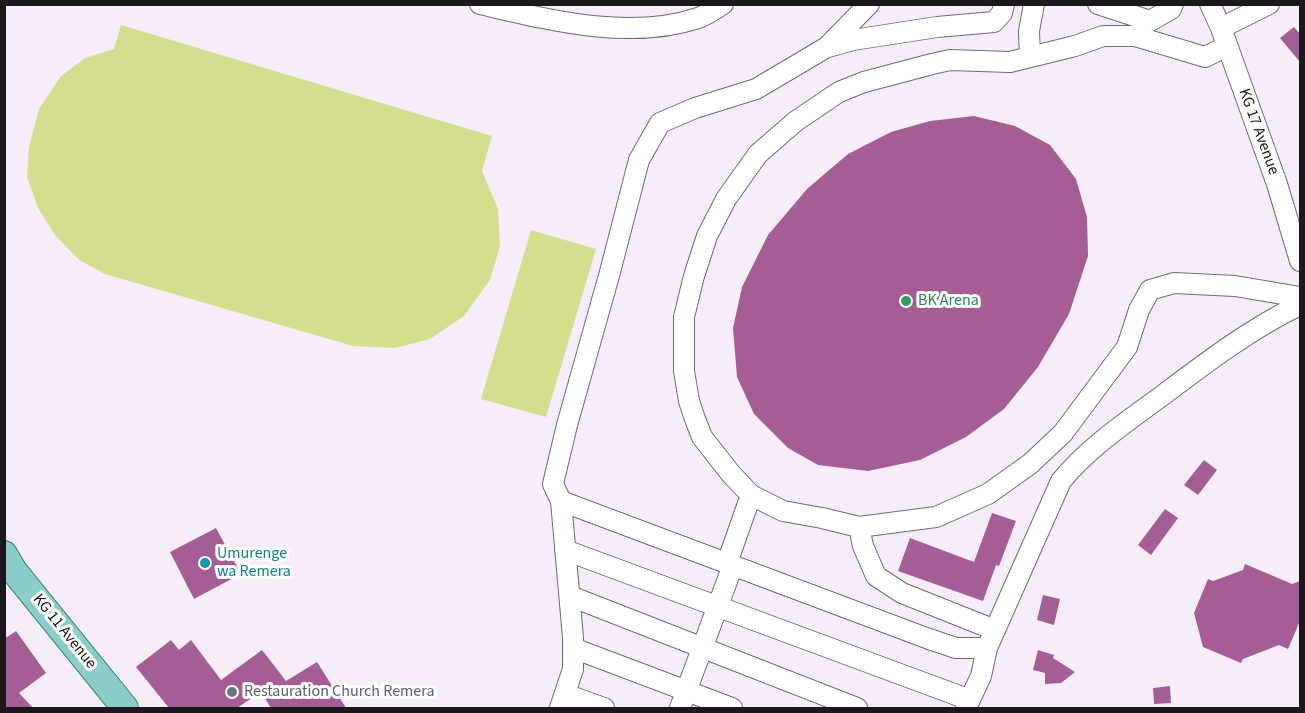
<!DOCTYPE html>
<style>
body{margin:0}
#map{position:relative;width:1305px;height:713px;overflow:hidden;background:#f7edfa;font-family:"Source Sans 3",sans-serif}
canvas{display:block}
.frame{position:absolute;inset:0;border:6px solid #1b171c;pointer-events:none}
</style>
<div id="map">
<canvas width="1305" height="713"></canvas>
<div class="frame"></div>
</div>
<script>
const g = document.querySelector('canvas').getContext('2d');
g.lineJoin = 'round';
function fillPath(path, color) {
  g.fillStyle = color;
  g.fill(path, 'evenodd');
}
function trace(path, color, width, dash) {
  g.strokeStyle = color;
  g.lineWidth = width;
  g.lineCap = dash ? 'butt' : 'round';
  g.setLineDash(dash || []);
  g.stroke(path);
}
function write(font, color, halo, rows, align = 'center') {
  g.font = font + ' "Source Sans 3",sans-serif';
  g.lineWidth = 6;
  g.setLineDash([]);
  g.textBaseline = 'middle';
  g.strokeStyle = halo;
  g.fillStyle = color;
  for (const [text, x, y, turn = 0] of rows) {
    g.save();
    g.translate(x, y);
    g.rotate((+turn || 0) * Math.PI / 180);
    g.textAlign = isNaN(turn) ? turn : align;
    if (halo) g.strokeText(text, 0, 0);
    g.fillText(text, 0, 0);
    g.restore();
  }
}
const green = new Path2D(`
 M 121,25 L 492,136 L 482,171 L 498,209 L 500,246 L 490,280 L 464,316 L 430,339 L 395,348 L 353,346 L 105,274 L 79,260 L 55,235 L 38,208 L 27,177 L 29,147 L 39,109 L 61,76 L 85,58 L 114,49 Z
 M 531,230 L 596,249 L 546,417 L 481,399 Z`);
const building = new Path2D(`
 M 1294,27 L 1300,34 L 1300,62 L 1280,38 Z
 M 974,116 L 1015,126 L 1050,145 L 1076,179 L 1087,217 L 1088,256 L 1069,314 L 1038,367 L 1004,409 L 966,437 L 920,460 L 868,471 L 818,465 L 788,448 L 754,414 L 737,377 L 733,328 L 742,287 L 768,235 L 807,189 L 848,154 L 891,132 L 930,121 Z
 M 1204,460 L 1217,470 L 1198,495 L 1184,485 Z
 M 1165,509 L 1178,518 L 1151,555 L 1138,545 Z
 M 992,513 L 1016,521 L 999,566 L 996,565 L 983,601 L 898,571 L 910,538 L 974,562 Z
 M 216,528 L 241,574 L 194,599 L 170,552 Z
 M 1245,564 L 1292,584 L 1300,581 L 1300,621 L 1288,649 L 1279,645 L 1243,659 L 1241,663 L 1203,647 L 1194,613 L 1208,579 L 1213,581 L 1243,570 Z
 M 1043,595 L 1060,599 L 1054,625 L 1037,620 Z
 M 16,631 L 46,673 L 19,693 L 33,708 L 4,708 L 4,639 Z
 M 171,640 L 179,650 L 191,640 L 221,680 L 262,650 L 286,681 L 317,662 L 346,708 L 271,708 L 261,692 L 237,708 L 169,708 L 136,667 Z
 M 1038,650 L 1054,655 L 1053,658 L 1075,672 L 1061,683 L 1045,684 L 1045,673 L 1033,670 Z
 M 1170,686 L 1171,703 L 1154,704 L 1153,688 Z`);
const minor = new Path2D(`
 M 480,4 C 549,20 629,41 698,18 C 707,15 715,9 723,4
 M 869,4 L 827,47 L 756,89 L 695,108 L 660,123 L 639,160 L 610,272 L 567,425 L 553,484 L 561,501 L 929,639 L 956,648 L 987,648 L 1061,481 C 1088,448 1125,423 1159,398 C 1203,365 1251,328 1300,305
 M 1098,4 L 1150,21 L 1171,9 L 1173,4
 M 1210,4 L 1221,28 L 1277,184 L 1300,261
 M 1221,28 L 1269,4
 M 828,47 L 853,40 L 937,27 L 994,22 L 1002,13 L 1004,4
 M 1030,57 L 1029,31 L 1034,4
 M 751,495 L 783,511 L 822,518 L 859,527 L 863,546 L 876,576 L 902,593 L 995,630
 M 859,527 L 936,517 L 988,494 L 1030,464 L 1063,433 L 1127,347 L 1139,310 L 1150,290 L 1174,283 L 1235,286 L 1300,297
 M 565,550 L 970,700
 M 727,563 L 751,495 L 731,474 L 702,437 L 695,419 L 689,401 L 684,371 L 684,317 L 694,276 L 707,236 L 726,199 L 758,154 L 796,121 L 839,92 L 864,82 L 932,64 L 950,60 L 1010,62 L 1075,46 L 1103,36 L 1135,36 L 1205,57 L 1227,46
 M 570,596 L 857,708
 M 573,648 L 732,708
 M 565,694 L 604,708
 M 560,708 L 573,669 L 573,638 L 561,501
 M 680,708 L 733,565
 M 966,708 L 981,676 L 987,648`);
const major = new Path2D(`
 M 4,554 L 14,571 L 125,708`);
const markers = [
 [906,301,6,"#2e9e5b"],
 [205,563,6,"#0f9aa8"],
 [232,692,6,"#6b7280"]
];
const streetNames = [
 ["KG 17 Avenue",1258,132,70],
 ["KG 11 Avenue",64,632,51]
];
const leisureNames = [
 ["BK Arena",918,301]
];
const cultureNames = [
 ["Umurenge",217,554],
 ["wa Remera",217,572]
];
const worshipNames = [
 ["Restauration Church Remera",244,692]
];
fillPath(green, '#d5de8c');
fillPath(building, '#a45e95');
trace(minor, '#716974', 22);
trace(major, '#307875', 28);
trace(minor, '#fff', 20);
trace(major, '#89cec9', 26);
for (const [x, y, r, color] of markers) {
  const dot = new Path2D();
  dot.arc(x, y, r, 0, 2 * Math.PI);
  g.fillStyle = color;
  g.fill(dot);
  trace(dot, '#fefefe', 2);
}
write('16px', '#1b171c', '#fefefe', streetNames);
write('16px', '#27864d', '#fefefe', leisureNames, 'left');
write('16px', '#0d838f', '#fefefe', cultureNames, 'left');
write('16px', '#5b616d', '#fefefe', worshipNames, 'left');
</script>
